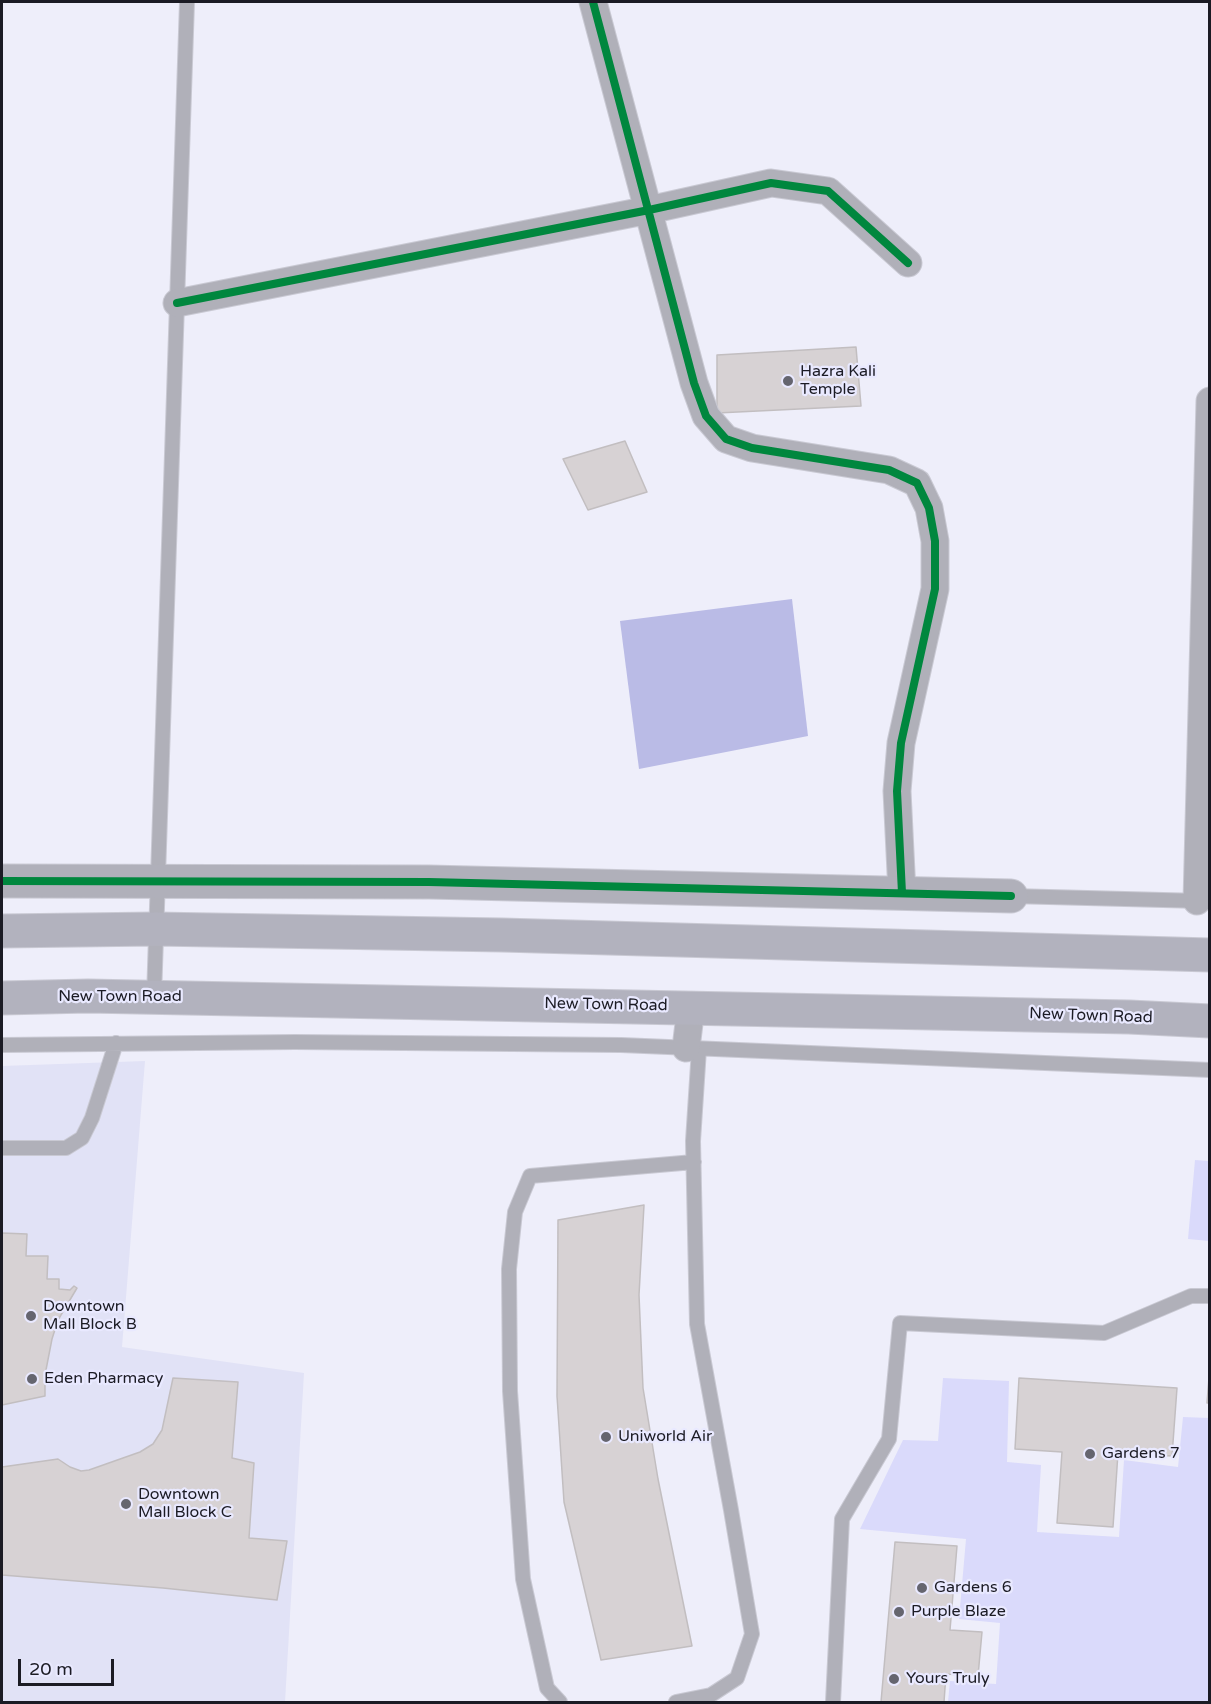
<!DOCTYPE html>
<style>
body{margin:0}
#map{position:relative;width:1211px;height:1704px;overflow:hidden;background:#eeeefa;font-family:"Varela Round",sans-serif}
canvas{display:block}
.frame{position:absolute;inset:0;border:3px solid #1b1b24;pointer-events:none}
.scale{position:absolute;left:18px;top:1659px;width:96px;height:27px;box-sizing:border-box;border:3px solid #1b1b24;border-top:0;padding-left:8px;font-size:18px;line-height:21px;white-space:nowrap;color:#1b1b24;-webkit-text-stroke:4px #e9e9ff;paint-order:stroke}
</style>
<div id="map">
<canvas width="1211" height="1704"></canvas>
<div class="frame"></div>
<div class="scale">20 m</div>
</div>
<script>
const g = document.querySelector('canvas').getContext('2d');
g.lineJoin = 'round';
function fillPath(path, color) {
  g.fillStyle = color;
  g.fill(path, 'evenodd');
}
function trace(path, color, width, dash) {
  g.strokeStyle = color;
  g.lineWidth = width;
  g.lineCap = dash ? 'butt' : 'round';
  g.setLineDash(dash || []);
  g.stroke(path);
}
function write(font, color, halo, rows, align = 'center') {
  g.font = font + ' "Varela Round",sans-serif';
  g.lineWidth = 4.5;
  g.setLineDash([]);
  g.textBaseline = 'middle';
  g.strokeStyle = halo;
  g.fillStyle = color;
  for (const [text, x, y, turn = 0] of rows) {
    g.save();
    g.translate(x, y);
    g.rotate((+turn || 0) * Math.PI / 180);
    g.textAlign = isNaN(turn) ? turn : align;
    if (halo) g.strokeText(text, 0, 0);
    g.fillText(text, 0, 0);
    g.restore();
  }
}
const built = new Path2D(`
 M 145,1061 L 122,1347 L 304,1373 L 285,1702 L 2,1702 L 2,1066 Z`);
const green = new Path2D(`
 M 1195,1160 L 1209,1161 L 1209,1241 L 1188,1239 Z
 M 943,1378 L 1009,1381 L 1007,1462 L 1041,1465 L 1037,1532 L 1119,1537 L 1124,1460 L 1178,1467 L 1183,1417 L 1209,1418 L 1209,1702 L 948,1702 L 950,1681 L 996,1684 L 1000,1623 L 959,1619 L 966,1539 L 860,1529 L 903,1440 L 938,1441 Z`);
const water = new Path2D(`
 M 792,599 L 808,736 L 639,769 L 620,621 Z`);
const building = new Path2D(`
 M 856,347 L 861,406 L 717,413 L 717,355 Z
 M 625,441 L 647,492 L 588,510 L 563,459 Z
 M 644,1205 L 639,1295 L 643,1388 L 658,1479 L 692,1646 L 601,1660 L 564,1502 L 557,1396 L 558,1220 Z
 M 2,1233 L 27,1234 L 26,1256 L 48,1256 L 47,1279 L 59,1279 L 59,1289 L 70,1290 L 74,1286 L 77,1288 L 58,1320 L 52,1339 L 45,1375 L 45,1396 L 2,1405 Z
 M 1210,1365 L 1210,1403 L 1207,1403 Z
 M 173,1378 L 238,1382 L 232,1458 L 254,1463 L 249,1538 L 287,1541 L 277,1600 L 163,1588 L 2,1575 L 2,1467 L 58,1459 L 70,1467 L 81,1471 L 89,1470 L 140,1452 L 153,1444 L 162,1430 Z
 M 1019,1378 L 1177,1388 L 1172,1456 L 1118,1453 L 1113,1527 L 1057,1523 L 1062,1452 L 1015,1449 Z
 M 895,1542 L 957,1546 L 950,1630 L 982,1632 L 978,1676 L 946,1674 L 944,1702 L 881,1702 Z`);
const lane = new Path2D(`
 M 1011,896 L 1201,901
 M 154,997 L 187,2
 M 2,1045 L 295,1042 L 621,1045 L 1210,1070
 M 2,1148 L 66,1148 L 82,1138 L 92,1118 L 116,1043
 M 560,1702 L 547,1688 L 523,1579 L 510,1391 L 509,1269 L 515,1212 L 530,1176 L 694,1162
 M 676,1702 L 711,1695 L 737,1678 L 752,1634 L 731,1510 L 697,1324 L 693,1141 L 699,1049
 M 833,1702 L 842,1519 L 889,1439 L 900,1323 L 1104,1333 L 1191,1296 L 1210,1296`);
const street = new Path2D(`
 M 593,2 L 694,383 L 706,416 L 726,439 L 752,448 L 889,470 L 917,483 L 929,508 L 935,541 L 935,589 L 901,743 L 897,791 L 902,893
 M 177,303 L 649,210 L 771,183 L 828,191 L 908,263
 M 1197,901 L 1210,401
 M 686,1048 L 691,1007`);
const secondary = new Path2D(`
 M 2,881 L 429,882 L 1011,896`);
const primary = new Path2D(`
 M 2,931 L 155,929 L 502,935 L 1210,955
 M 2,998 L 88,996 L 1129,1017 L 1210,1021`);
const cycleway = new Path2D(`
 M 593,2 L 694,383 L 706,416 L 726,439 L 752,448 L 889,470 L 917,483 L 929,508 L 935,541 L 935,589 L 901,743 L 897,791 L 902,893
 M 177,303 L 649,210 L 771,183 L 828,191 L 908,263
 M 2,881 L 429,882 L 1011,896`);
const markers = [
 [788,381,6,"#65656f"],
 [31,1316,6,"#65656f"],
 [32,1379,6,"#65656f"],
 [606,1437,6,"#65656f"],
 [1090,1454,6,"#65656f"],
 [126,1504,6,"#65656f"],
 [922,1588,6,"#65656f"],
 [899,1612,6,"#65656f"],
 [894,1679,6,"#65656f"]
];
const poiNames = [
 ["Hazra Kali",800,372],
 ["Temple",800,390],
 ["Downtown",43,1307],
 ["Mall Block B",43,1325],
 ["Eden Pharmacy",44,1379],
 ["Uniworld Air",618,1437],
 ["Gardens 7",1102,1454],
 ["Downtown",138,1495],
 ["Mall Block C",138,1513],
 ["Gardens 6",934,1588],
 ["Purple Blaze",911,1612],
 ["Yours Truly",906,1679]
];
const streetNames = [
 ["New Town Road",120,997],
 ["New Town Road",606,1005,1],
 ["New Town Road",1091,1016,2]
];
fillPath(built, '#e1e2f6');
fillPath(green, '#dadafb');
fillPath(water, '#babbe6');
fillPath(building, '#d7d2d4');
trace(building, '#c2bec0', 1.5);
trace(lane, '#c9c9d3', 16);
trace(street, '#c9c9d3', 29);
trace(secondary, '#c9c9d3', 35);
trace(primary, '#c9c9d3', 35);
trace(lane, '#b0b0b9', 14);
trace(street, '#b0b0b9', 27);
trace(secondary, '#b0b0ba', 33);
trace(primary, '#b2b2be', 33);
trace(cycleway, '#00873e', 8);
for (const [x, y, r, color] of markers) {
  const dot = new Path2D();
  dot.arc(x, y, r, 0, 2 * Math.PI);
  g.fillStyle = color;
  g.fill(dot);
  trace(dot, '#e9e9ff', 2);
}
write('16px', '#1b1b24', '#e9e9ff', poiNames, 'left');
write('16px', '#1b1b24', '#e9e9ff', streetNames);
</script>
